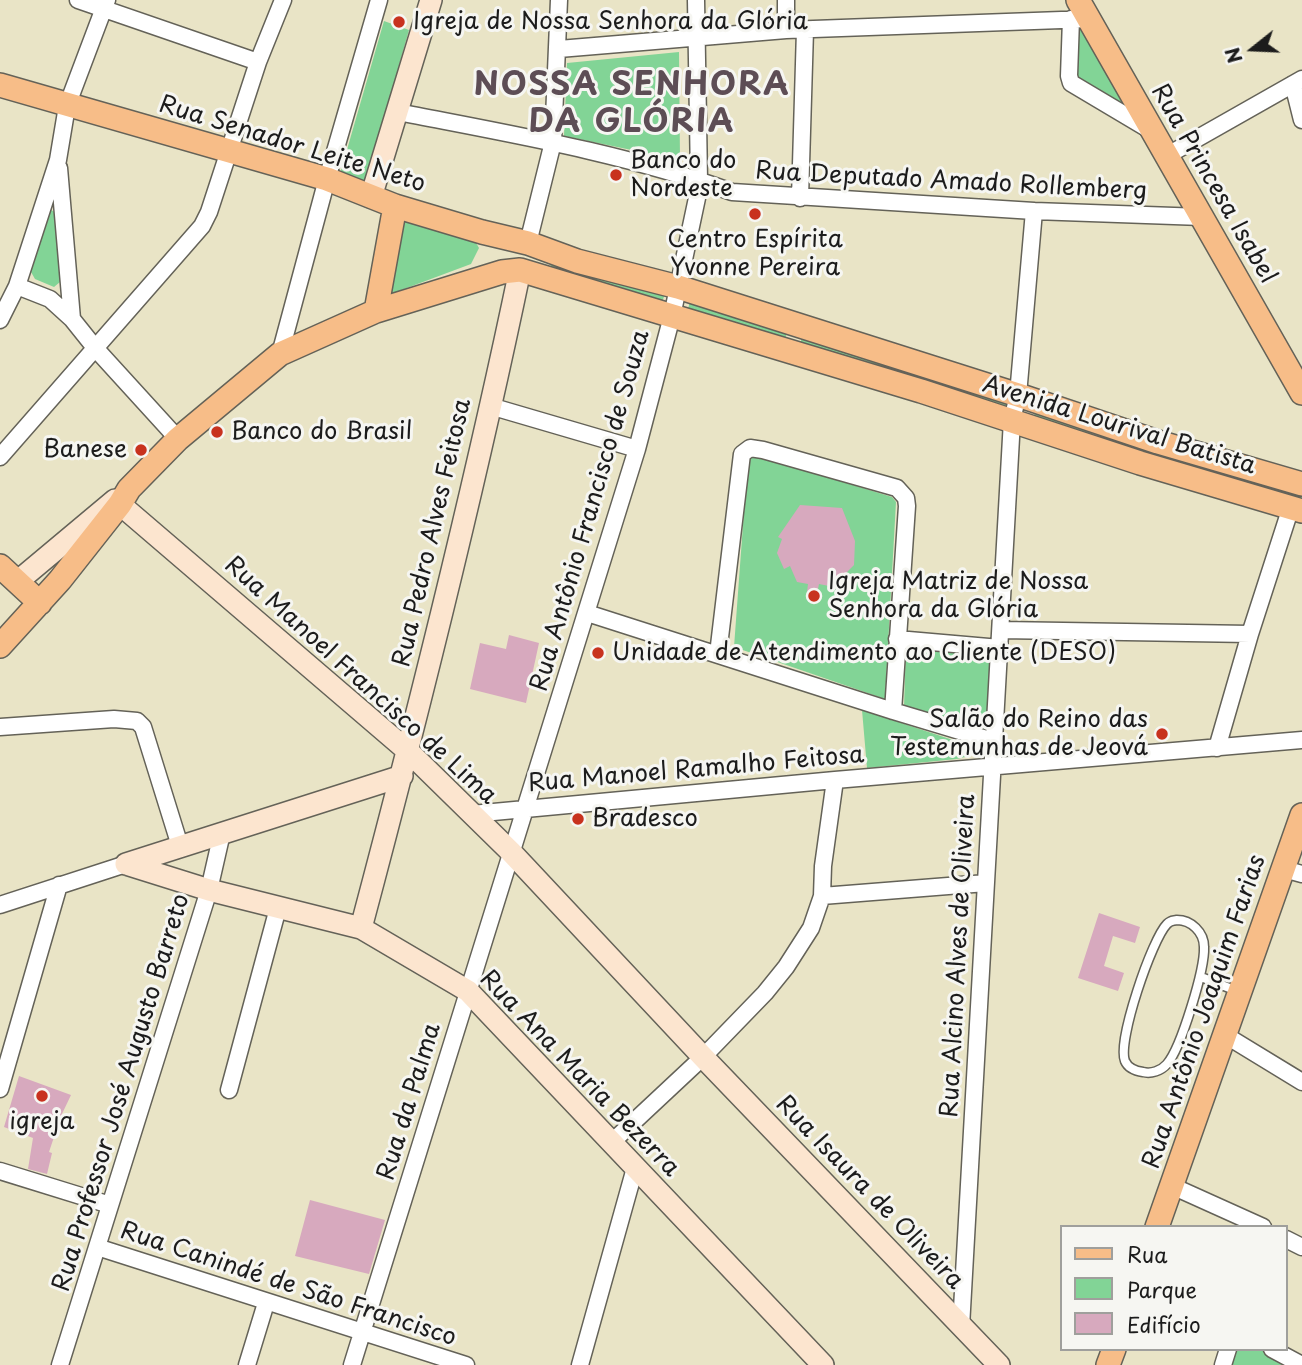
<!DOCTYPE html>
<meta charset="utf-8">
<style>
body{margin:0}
#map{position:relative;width:1302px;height:1365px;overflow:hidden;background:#e9e4c6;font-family:"Playpen Sans",sans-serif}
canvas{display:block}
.legend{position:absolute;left:1060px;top:1225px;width:228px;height:126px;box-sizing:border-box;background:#f6f6f2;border:2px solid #9f9f9c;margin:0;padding:9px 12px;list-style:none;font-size:21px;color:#1c1c1c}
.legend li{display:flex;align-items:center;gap:14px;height:35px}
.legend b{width:35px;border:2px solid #9f9f9c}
.north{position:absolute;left:1218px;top:14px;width:70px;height:70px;-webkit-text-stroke:5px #f6f6f2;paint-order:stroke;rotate:252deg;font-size:19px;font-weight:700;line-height:28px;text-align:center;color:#1c1c1c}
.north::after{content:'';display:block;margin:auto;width:24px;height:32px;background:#1c1c1c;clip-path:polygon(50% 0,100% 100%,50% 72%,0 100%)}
</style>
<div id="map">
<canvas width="1302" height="1365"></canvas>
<ul class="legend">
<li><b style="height:9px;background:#f7bd88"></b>Rua</li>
<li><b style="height:19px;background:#82d496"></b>Parque</li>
<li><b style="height:19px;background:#d7a9be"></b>Edifício</li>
</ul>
<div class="north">N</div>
</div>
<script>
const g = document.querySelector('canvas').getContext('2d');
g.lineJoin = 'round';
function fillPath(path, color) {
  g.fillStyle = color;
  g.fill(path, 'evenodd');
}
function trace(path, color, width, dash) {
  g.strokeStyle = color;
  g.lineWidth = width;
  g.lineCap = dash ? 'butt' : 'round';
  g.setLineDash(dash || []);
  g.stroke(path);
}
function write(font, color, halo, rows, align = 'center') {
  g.font = font + ' "Playpen Sans",sans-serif';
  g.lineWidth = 6;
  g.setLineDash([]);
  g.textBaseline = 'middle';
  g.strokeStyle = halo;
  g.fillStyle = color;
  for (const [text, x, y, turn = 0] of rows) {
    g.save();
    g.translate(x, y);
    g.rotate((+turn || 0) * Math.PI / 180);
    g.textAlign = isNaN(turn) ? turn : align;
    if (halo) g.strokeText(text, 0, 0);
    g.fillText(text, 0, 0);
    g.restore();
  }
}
const green = new Path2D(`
 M 384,21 L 409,30 L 366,182 L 340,174 Z
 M 1077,23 L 1089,34 L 1131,110 L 1075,79 Z
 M 679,52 L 680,160 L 564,136 L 567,63 Z
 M 51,210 L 55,212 L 60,282 L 54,287 L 35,279 L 31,272 Z
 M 404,220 L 475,241 L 479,248 L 471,264 L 388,295 Z
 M 554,257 L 665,294 L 661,305 L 549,270 Z
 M 690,301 L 787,332 L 784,344 L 687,313 Z
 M 803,333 L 920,371 L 916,382 L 799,348 Z
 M 936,375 L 1008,398 L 1004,411 L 933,388 Z
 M 1036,410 L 1095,426 L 1089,441 L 1032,422 Z
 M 1115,435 L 1302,490 L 1302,501 L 1112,447 Z
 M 752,454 L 892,497 L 896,502 L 885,699 L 734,647 L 748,457 Z
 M 906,645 L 992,653 L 987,734 L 904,707 Z
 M 862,710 L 962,743 L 965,746 L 965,757 L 957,759 L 867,768 Z
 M 1234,1349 L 1260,1349 L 1290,1365 L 1229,1365 Z`);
const building = new Path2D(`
 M 800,505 L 842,508 L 855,541 L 854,565 L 844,575 L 842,573 L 829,586 L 819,584 L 817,594 L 807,592 L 808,584 L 797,582 L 790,566 L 784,569 L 777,553 L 782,539 L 778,537 Z
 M 509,635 L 539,643 L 526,703 L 470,689 L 480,643 L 506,649 Z
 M 1099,913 L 1140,927 L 1135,943 L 1113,936 L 1104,966 L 1124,973 L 1118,991 L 1078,978 Z
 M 19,1076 L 71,1095 L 61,1116 L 49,1152 L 52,1153 L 47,1174 L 28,1169 L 33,1138 L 4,1127 Z
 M 310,1200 L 385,1220 L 369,1274 L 295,1256 Z`);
const lane = new Path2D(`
 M 1177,920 C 1191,920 1204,932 1204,947 C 1205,969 1181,1048 1167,1064 C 1161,1071 1151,1074 1143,1072 C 1136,1071 1128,1068 1125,1061 C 1117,1041 1152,939 1167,924 C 1171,920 1172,921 1177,920 Z
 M 1201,977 L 1237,991`);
const street = new Path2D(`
 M 78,0 L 258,62
 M 786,0 L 786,30
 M 1071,19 L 1069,76 L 1071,83 L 1150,130
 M 559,49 L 786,30 L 1089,19
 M 1293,84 L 1302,120
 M 398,112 C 510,134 624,153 732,192 L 1034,211 L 1202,217
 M 1168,155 L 1302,79
 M 59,168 L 72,319
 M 800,198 L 805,30
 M 528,243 L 553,142 L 559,0
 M 17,286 L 50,299 L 72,319 L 96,349 L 178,439
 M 0,320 L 17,286 L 58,160 L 67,106 L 107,0
 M 280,354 L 327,179 L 379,0
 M 490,406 L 637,449
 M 0,457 L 202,226 L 209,212 L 258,62 L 283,0
 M 587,613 L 893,711 L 993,741
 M 1001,630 L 1250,634
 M 897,639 L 1000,648
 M 718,654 L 742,454 L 750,448 L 763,450 L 897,488 L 906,498 L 907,506 L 893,711
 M 0,727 L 114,719 L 137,721 L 143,727 L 180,846
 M 1217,748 L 1250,634 L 1291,507
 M 472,814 L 835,780 L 1302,740
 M 1284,869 L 1302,874
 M 822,896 L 986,883
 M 0,905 L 126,864
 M 1225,1035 L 1302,1082
 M 0,1089 L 59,885
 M 229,1090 L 278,908
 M 611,1143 L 703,1057 L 765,993 L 786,967 L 811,928 L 822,896 L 823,866 L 835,780
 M 0,1171 L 110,1205
 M 1172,1186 L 1263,1227
 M 1286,1239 L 1302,1247
 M 97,1247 L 466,1365
 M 961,1327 L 1012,420 L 1018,395 L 1034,211
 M 1272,1349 L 1302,1365
 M 60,1365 L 209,890 L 222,833
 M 247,1365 L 266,1303
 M 352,1365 L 637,449 L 672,316 L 697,198 L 699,180 L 696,0
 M 580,1365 L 635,1168
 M 1223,1365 L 1228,1349`);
const secondary = new Path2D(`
 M 371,197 L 431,0
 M 17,582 L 115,500 L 409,752 L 510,851 L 703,1057 L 999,1365
 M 126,864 L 209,890 L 361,928 L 468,991 L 823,1365
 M 126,864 L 402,776
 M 361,928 C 419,710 474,491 520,270`);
const primary = new Path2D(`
 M 1078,0 L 1302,393
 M 0,85 L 327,179 L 395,206 L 482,232 L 528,243 L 577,261 L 678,287 L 1018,395 L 1158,442 L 1302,484
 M 376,311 L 395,206
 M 0,566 L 40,603
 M 0,646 L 60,580 L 120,504 L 129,489 L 178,439 L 280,354 L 376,311 L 502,272 L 520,270 L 921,391 L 1140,463 L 1302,511
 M 1157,1227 L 1302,815
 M 1108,1365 L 1114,1349`);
const markers = [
 [399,22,7,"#c8321e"],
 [616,175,7,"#c8321e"],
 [755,214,7,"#c8321e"],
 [217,432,7,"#c8321e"],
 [141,450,7,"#c8321e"],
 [814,596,7,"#c8321e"],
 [598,653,7,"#c8321e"],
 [1162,734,7,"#c8321e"],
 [578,819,7,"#c8321e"],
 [42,1096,7,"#c8321e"]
];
const poiNames = [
 ["Igreja de Nossa Senhora da Glória",413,22],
 ["Banco do",630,161],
 ["Nordeste",630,189],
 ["Centro Espírita",755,240,"center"],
 ["Yvonne Pereira",755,268,"center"],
 ["Banco do Brasil",231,432],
 ["Banese",127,450,"right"],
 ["Igreja Matriz de Nossa",828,582],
 ["Senhora da Glória",828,610],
 ["Unidade de Atendimento ao Cliente (DESO)",612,653],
 ["Salão do Reino das",1148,720,"right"],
 ["Testemunhas de Jeová",1148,748,"right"],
 ["Bradesco",592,819],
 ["igreja",42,1122,"center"]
];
const streetNames = [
 ["Rua Senador Leite Neto",292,145,17],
 ["Rua Deputado Amado Rollemberg",951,182,3],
 ["Rua Princesa Isabel",1213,184,60],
 ["Avenida Lourival Batista",1119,426,17],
 ["Rua Antônio Francisco de Souza",591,511,-74],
 ["Rua Pedro Alves Feitosa",433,533,-77],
 ["Rua Manoel Francisco de Lima",360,681,42],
 ["Rua Manoel Ramalho Feitosa",696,770,-5],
 ["Rua Alcino Alves de Oliveira",959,956,-87],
 ["Rua Antônio Joaquim Farias",1205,1012,-71],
 ["Rua Ana Maria Bezerra",579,1074,46],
 ["Rua Professor José Augusto Barreto",122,1093,-73],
 ["Rua da Palma",410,1102,-73],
 ["Rua Isaura de Oliveira",869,1193,46],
 ["Rua Canindé de São Francisco",288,1285,18]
];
const districtNames = [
 ["NOSSA SENHORA",632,86],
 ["DA GLÓRIA",632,123]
];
fillPath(green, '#82d496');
fillPath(building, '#d7a9be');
trace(lane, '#646258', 11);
trace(street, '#646258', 19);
trace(secondary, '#646258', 24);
trace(primary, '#646258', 26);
trace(lane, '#fff', 8);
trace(street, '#fff', 16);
trace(secondary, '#fce5cf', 21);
trace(primary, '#f7bd88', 23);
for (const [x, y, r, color] of markers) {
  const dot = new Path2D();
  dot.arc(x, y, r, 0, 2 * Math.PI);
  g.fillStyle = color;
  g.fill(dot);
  trace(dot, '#f6f6f2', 2.5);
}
write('24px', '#1c1c1c', '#f6f6f2', poiNames, 'left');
write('24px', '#1c1c1c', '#f6f6f2', streetNames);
g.letterSpacing = '2px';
write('bold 32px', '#5d4d55', '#f6f6f2', districtNames);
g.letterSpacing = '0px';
</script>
